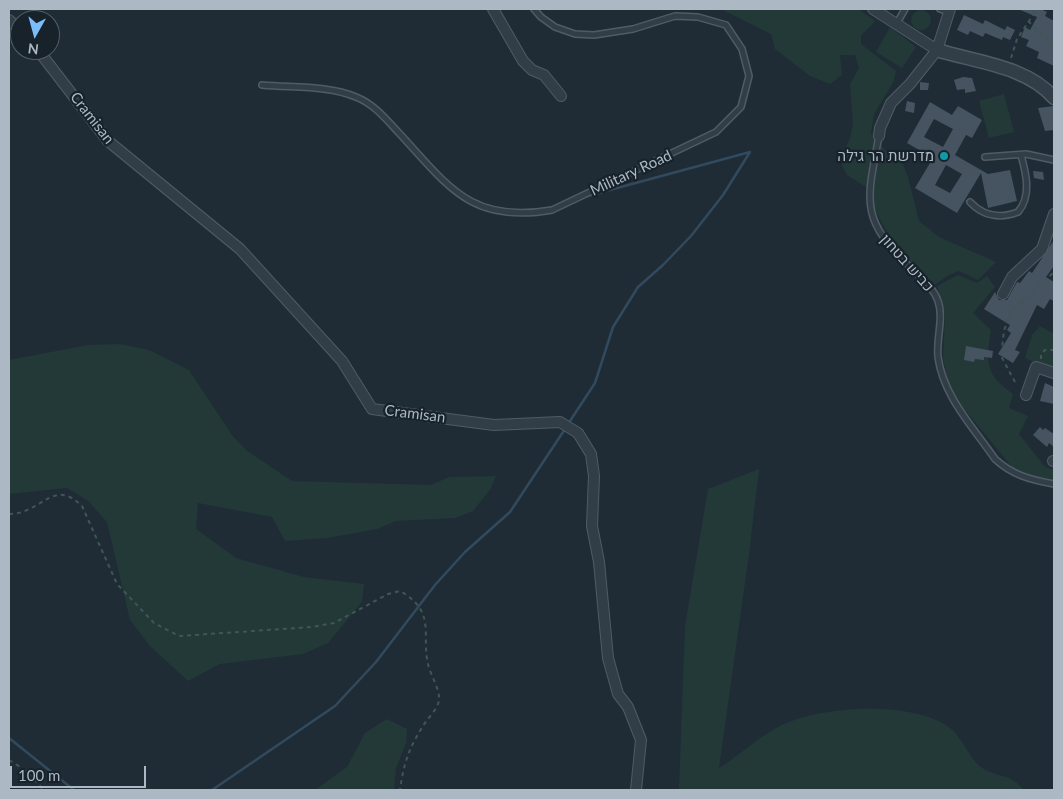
<!DOCTYPE html>
<meta charset="utf-8">
<style>
body{margin:0}
#map{position:relative;width:1063px;height:799px;overflow:hidden;background:#1f2c36;font-family:Lato,sans-serif}
canvas{display:block}
.frame{position:absolute;inset:0;border:10px solid #acb9c4;pointer-events:none}
.north{position:absolute;left:10px;top:10px;width:50px;height:50px;box-sizing:border-box;background:#18222b;border:1px solid #535e68;border-radius:50%;rotate:187deg;font-size:14px;font-weight:700;line-height:20px;text-align:center;color:#acb9c4}
.north::after{content:'';display:block;margin:auto;width:18px;height:22px;background:#7cbdf9;clip-path:polygon(50% 0,100% 100%,50% 72%,0 100%)}
.scale{position:absolute;left:10px;top:766px;width:136px;height:22px;box-sizing:border-box;border:2px solid #acb9c4;border-top:0;padding-left:6px;font-size:15px;line-height:18px;white-space:nowrap;color:#acb9c4;-webkit-text-stroke:4px #18222b;paint-order:stroke}
</style>
<div id="map">
<canvas width="1063" height="799"></canvas>
<div class="frame"></div>
<div class="north">N</div>
<div class="scale">100 m</div>
</div>
<script>
const g = document.querySelector('canvas').getContext('2d');
g.lineJoin = 'round';
function fillPath(path, color) {
  g.fillStyle = color;
  g.fill(path, 'evenodd');
}
function trace(path, color, width, dash) {
  g.strokeStyle = color;
  g.lineWidth = width;
  g.lineCap = dash ? 'butt' : 'round';
  g.setLineDash(dash || []);
  g.stroke(path);
}
function write(font, color, halo, rows, align = 'center') {
  g.font = font + ' Lato,Heebo,sans-serif';
  g.lineWidth = 4.5;
  g.setLineDash([]);
  g.textBaseline = 'middle';
  g.strokeStyle = halo;
  g.fillStyle = color;
  for (const [text, x, y, turn = 0] of rows) {
    g.save();
    g.translate(x, y);
    g.rotate((+turn || 0) * Math.PI / 180);
    g.textAlign = isNaN(turn) ? turn : align;
    if (halo) g.strokeText(text, 0, 0);
    g.fillText(text, 0, 0);
    g.restore();
  }
}
const green = new Path2D(`
 M 721,9 L 858,9 L 875,21 L 861,36 L 861,44 L 896,71 L 893,83 L 874,114 L 871,133 L 885,150 L 901,159 L 908,177 L 919,221 L 939,237 L 996,262 L 978,280 L 959,271 L 947,276 L 935,285 C 905,257 878,230 869,189 L 847,175 L 842,165 L 844,150 L 850,139 L 853,124 L 850,84 L 859,68 L 855,55 L 840,55 L 842,75 L 830,84 L 810,76 L 775,49 L 771,34 Z
 M911 20a10 10 0 1 1 20 0a10 10 0 1 1-20 0Z
 M 890,27 L 916,47 L 902,68 L 876,52 Z
 M 1004,94 L 1014,132 L 989,138 L 979,101 Z
 M 958,275 L 977,283 L 987,276 L 995,287 L 973,313 L 991,330 C 986,363 985,374 1013,394 L 1009,408 L 1028,416 L 1019,434 L 1045,467 L 1054,470 L 1054,480 L 1025,474 L 1011,466 L 953,395 L 947,377 L 943,358 L 945,313 L 937,286 Z
 M 1040,326 L 1054,334 L 1054,371 L 1025,358 L 1032,335 Z
 M 120,344 L 149,350 L 189,370 L 232,435 L 246,450 L 292,481 L 431,485 L 449,477 L 496,476 L 490,490 L 473,511 L 455,518 L 396,521 L 377,529 L 327,538 L 285,541 L 272,517 L 198,503 L 196,529 L 236,558 L 304,577 L 364,584 L 362,602 L 328,643 L 303,654 L 220,664 L 188,681 L 150,646 L 130,620 L 107,522 L 87,500 L 67,488 L 9,494 L 9,360 L 88,345 Z
 M 759,469 L 749,554 L 719,768 C 739,756 757,738 778,727 C 819,706 904,701 944,724 C 963,735 967,756 981,767 C 989,774 1004,775 1013,780 C 1017,782 1021,787 1024,790 L 679,790 L 685,626 L 708,489 Z
 M 387,719 L 407,729 L 406,743 L 396,768 L 394,790 L 315,790 L 347,767 L 365,733 Z`);
const stream = new Path2D(`
 M 568,424 L 595,383 L 613,327 L 638,287 L 663,265 L 691,236 L 723,195 L 750,152 L 584,197
 M 9,738 L 74,790
 M 212,790 L 335,706 L 376,662 L 435,585 L 465,552 L 510,512 L 565,429`);
const building = new Path2D(`
 M 1018,9 L 1040,9 L 1047,12 L 1045,16 L 1054,21 L 1054,66 L 1037,58 L 1039,52 L 1026,46 L 1029,40 L 1021,37 L 1025,27 L 1030,30 L 1037,17 Z
 M 964,15 L 983,24 L 985,20 L 1005,30 L 1007,26 L 1015,30 L 1010,40 L 1003,37 L 1002,40 L 985,33 L 983,37 L 970,31 L 968,35 L 957,30 Z
 M 963,77 L 972,78 L 976,91 L 965,93 L 965,89 L 957,90 L 954,80 Z
 M 920,82 L 929,83 L 928,90 L 920,90 Z
 M 907,101 L 915,103 L 914,113 L 905,111 Z
 M 930,102 L 952,115 L 958,106 L 982,120 L 972,138 L 966,135 L 955,155 L 988,174 L 1010,170 L 1017,201 L 988,208 L 981,173 L 957,213 L 915,188 L 933,158 L 907,143 ZM 934,119 L 953,129 L 943,147 L 924,137 ZM 946,165 L 962,174 L 950,193 L 935,185 Z
 M 1054,106 L 1054,130 L 1045,131 L 1038,108 Z
 M 1033,171 L 1043,172 L 1044,180 L 1034,178 Z
 M 1054,240 L 1054,266 L 1046,277 L 1054,282 L 1054,301 L 1050,299 L 1044,309 L 1037,305 L 1015,350 L 1020,352 L 1013,363 L 998,354 L 1011,333 L 1007,330 L 1010,325 L 984,309 L 995,292 L 999,300 L 1007,300 L 1017,282 L 1020,283 L 1029,271 L 1032,273 Z
 M 966,346 L 993,351 L 992,358 L 984,357 L 984,360 L 975,359 L 974,362 L 964,360 Z
 M 1045,383 L 1054,387 L 1054,404 L 1040,401 Z
 M 1040,427 L 1043,430 L 1045,428 L 1054,434 L 1054,447 L 1049,443 L 1047,447 L 1033,435 Z`);
const path = new Path2D(`
 M 1028,21 L 1054,46
 M 1011,58 L 1017,39 L 1037,9
 M 1041,359 L 1041,354 L 1045,350 L 1054,350
 M 1015,382 L 1001,356 L 1004,331 L 1011,311 L 1054,272
 M 9,514 C 14,514 20,513 25,511 C 49,501 58,483 82,506 L 117,584 L 154,623 L 179,636 L 312,627 L 334,623 L 388,594 L 400,591 C 437,612 421,634 428,664 C 430,674 439,688 439,697 C 440,705 432,714 427,720 C 410,745 404,761 400,790
 M 9,760 L 25,770 L 44,790`);
const service = new Path2D(`
 M 940,9 L 949,12
 M 897,23 L 905,9
 M 262,85 C 292,88 328,85 356,97 C 374,104 386,119 399,133 C 449,187 471,224 552,210 L 716,132 L 741,107 L 749,76 L 742,49 L 726,25 L 698,17 L 675,16 L 633,29 L 594,35 L 575,34 L 555,27 L 541,17 L 534,9
 M 879,136 C 867,200 859,218 909,266 C 919,277 933,286 938,301 C 944,318 936,339 938,357 C 943,396 973,427 995,459 C 1012,475 1031,480 1054,484
 M 985,157 L 1026,154 L 1054,160
 M 970,202 C 983,216 1000,219 1018,212 C 1032,196 1026,173 1021,155`);
const minor = new Path2D(`
 M 493,9 L 523,61 L 532,70 L 544,75 L 561,96
 M 873,9 L 937,50
 M 9,20 L 20,30
 M 38,50 L 108,141 L 240,249 L 342,361 L 372,409 L 494,425 L 560,422 L 578,433 L 591,454 L 594,476 L 592,526 L 599,562 L 608,658 L 618,694 L 628,707 L 641,740 L 636,790
 M 879,136 L 880,128 L 891,103 L 910,84 L 937,50 L 950,9
 M 1003,294 L 1012,277 L 1042,249 L 1054,214
 M 1026,395 L 1036,367 L 1054,373
 M 1053,461 L 1054,461`);
const tertiary = new Path2D(`
 M 937,50 C 975,62 1027,66 1054,98`);
const markers = [
 [944,156,5,"#0f9aa8"]
];
const streetNames = [
 ["Cramisan",92,118,52],
 ["Military Road",631,173,-25],
 ["כביש בטחון",907,263,48],
 ["Cramisan",415,414,7]
];
const poiNames = [
 ["מדרשת הר גילה",934,156]
];
fillPath(green, '#223938');
trace(stream, '#324a5e', 2.5);
fillPath(building, '#455460');
trace(service, '#505b65', 8);
trace(minor, '#505b65', 12);
trace(tertiary, '#505b65', 15);
trace(path, '#405656', 2, [4, 4]);
trace(service, '#323e47', 5);
trace(minor, '#323e47', 10);
trace(tertiary, '#323e47', 12);
for (const [x, y, r, color] of markers) {
  const dot = new Path2D();
  dot.arc(x, y, r, 0, 2 * Math.PI);
  g.fillStyle = color;
  g.fill(dot);
  trace(dot, '#18222b', 2);
}
write('15px', '#acb9c4', '#18222b', streetNames);
write('15px', '#acb9c4', '#18222b', poiNames, 'right');
</script>
